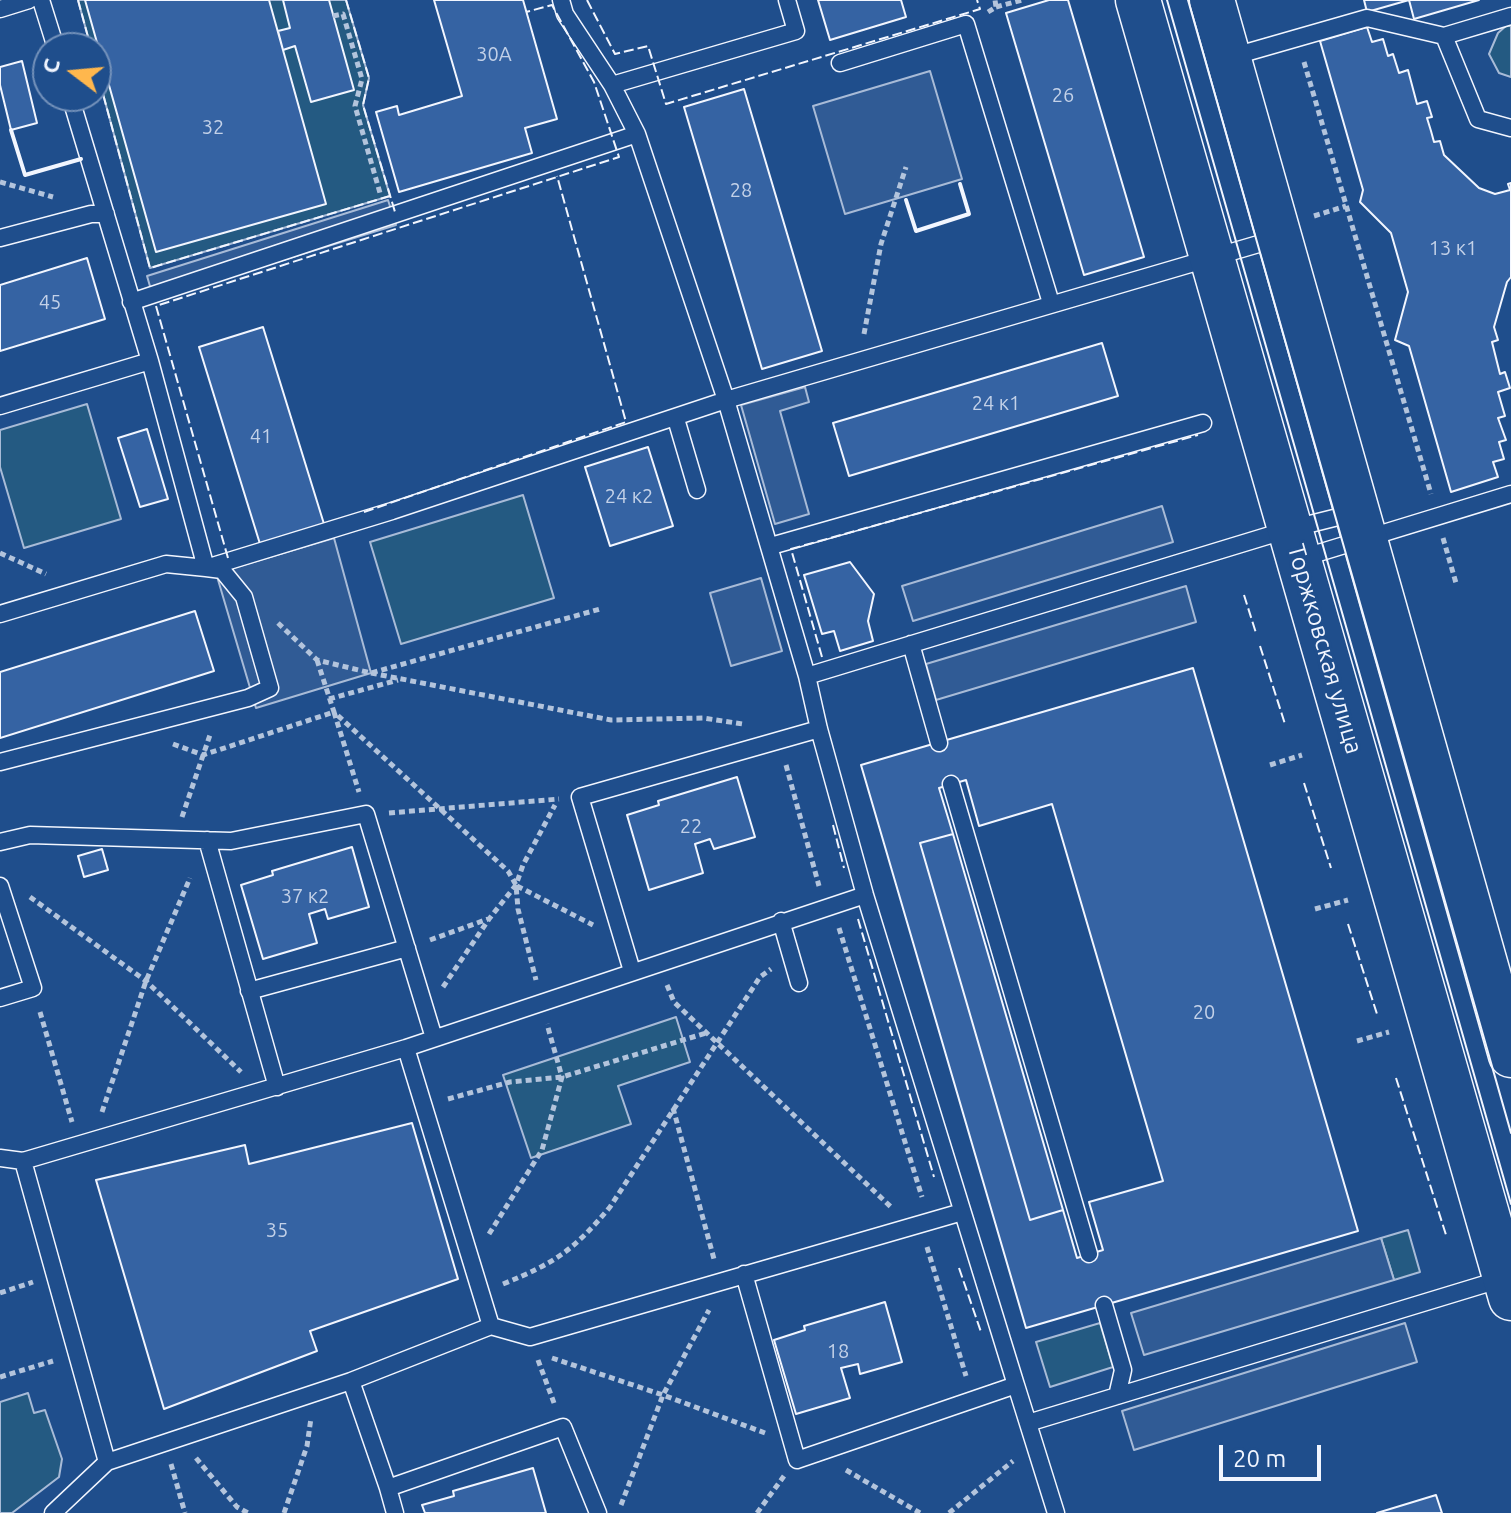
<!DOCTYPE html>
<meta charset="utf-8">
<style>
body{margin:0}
#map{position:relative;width:1511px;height:1513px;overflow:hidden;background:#1f4e8c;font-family:Ubuntu,sans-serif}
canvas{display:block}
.north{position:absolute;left:32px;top:32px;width:80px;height:80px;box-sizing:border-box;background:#1f4e8c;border:2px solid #7391ba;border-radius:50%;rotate:286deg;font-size:22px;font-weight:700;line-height:32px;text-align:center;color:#f2f6ff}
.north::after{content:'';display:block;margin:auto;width:28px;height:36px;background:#ffb74d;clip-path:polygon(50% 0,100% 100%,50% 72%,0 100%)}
.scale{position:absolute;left:1219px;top:1445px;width:102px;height:36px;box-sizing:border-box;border:4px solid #f2f6ff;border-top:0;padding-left:10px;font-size:24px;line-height:28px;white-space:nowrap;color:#f2f6ff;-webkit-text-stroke:6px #1f4e8c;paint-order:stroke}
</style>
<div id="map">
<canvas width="1511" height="1513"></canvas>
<div class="north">С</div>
<div class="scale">20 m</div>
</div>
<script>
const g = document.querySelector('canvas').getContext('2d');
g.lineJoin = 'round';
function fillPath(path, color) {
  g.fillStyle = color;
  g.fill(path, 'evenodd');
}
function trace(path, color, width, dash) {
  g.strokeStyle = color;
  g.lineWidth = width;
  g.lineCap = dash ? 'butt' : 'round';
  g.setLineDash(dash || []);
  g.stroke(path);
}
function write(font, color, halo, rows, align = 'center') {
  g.font = font + ' Ubuntu,sans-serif';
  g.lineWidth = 6;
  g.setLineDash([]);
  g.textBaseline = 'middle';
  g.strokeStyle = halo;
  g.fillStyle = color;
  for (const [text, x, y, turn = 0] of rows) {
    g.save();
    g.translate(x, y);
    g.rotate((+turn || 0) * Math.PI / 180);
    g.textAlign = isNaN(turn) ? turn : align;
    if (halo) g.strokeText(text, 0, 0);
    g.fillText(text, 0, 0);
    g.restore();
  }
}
const green = new Path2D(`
 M 78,0 L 346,0 L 369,78 L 363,105 L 390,196 L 150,268 L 96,68 L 96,48 L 91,48 Z
 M 1507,25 L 1511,26 L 1511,77 L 1499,73 L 1489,54 L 1498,33 Z
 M 87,404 L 121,519 L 24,548 L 0,467 L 0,430 Z
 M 523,495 L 554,598 L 401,644 L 370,542 Z
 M 676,1017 L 690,1062 L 618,1086 L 631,1124 L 531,1158 L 503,1075 Z
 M 1408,1230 L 1420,1272 L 1394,1280 L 1381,1238 Z
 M 1100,1323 L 1113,1367 L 1050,1387 L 1036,1342 Z
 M 28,1393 L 34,1413 L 45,1410 L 62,1459 L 59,1477 L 12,1513 L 0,1513 L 0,1402 Z`);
const parking = new Path2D(`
 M 930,71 L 962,179 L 845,214 L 813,106 Z
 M 388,200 L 396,225 L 154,300 L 147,276 Z
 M 805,387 L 809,402 L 780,411 L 809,514 L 775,524 L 741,405 Z
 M 1162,506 L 1173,542 L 913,621 L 902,586 Z
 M 334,538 L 371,673 L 256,708 L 216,573 Z
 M 761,578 L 782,651 L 731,666 L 710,593 Z
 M 1186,586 L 1196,622 L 936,700 L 926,664 Z
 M 1381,1238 L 1394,1280 L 1144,1355 L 1131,1313 Z
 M 1405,1323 L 1417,1362 L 1134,1450 L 1122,1411 Z`);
const building = new Path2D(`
 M 85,0 L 269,0 L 326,204 L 156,252 Z
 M 283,0 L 329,0 L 354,90 L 311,102 L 295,46 L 283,50 L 278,31 L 290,28 Z
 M 434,0 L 523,0 L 557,119 L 525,128 L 532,153 L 399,192 L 376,112 L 397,106 L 399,115 L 462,96 Z
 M 818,0 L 901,0 L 906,17 L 830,40 Z
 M 1049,0 L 1068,0 L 1144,257 L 1084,275 L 1006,13 Z
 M 1364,0 L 1479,0 L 1414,19 L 1409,0 L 1367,12 Z
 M 1367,27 L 1372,42 L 1383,39 L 1388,56 L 1393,54 L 1399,73 L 1408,70 L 1417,104 L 1427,101 L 1432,117 L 1427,118 L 1431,131 L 1434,142 L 1440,141 L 1444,155 L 1479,188 L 1495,194 L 1510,190 L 1508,184 L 1511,183 L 1511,277 L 1507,282 L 1494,327 L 1498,340 L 1492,342 L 1500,374 L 1505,372 L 1510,388 L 1498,392 L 1505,416 L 1498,418 L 1506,440 L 1499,442 L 1504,459 L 1493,462 L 1498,477 L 1451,492 L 1409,346 L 1395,340 L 1408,292 L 1391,233 L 1360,202 L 1363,190 L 1320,41 Z
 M 22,61 L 37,123 L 11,130 L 0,85 L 0,67 Z
 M 744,89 L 822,351 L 762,369 L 684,107 Z
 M 87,258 L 105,319 L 0,351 L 0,285 Z
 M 263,327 L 324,524 L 260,544 L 199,347 Z
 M 1102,343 L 1118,396 L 849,476 L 833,423 Z
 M 147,429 L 168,499 L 140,507 L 118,438 Z
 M 648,447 L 673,526 L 610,546 L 585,467 Z
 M 850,562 L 874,594 L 868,621 L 873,641 L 840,651 L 834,631 L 822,634 L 804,575 Z
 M 195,611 L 214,671 L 0,738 L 0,672 Z
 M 1193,668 L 1358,1231 L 1026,1328 L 861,765 ZM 966,780 L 979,826 L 1052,804 L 1163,1181 L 1089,1202 L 1103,1250 L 1077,1258 L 1063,1210 L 1030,1220 L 920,843 L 953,834 L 939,788 Z
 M 737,777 L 755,837 L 714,849 L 710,839 L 695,844 L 703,873 L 649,890 L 627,815 L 659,805 L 658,801 Z
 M 953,834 L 1063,1210 L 1030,1220 L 920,843 Z
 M 352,847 L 369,907 L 328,919 L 325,909 L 309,914 L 317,943 L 263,959 L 241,885 L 273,875 L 272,871 Z
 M 102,849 L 108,870 L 84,877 L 78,856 Z
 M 412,1123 L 458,1279 L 310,1331 L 317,1351 L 164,1409 L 96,1180 L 245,1145 L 249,1164 Z
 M 885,1302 L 902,1362 L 860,1374 L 858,1364 L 841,1368 L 850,1398 L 796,1414 L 774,1340 L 805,1330 L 804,1326 Z
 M 533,1468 L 546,1513 L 425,1513 L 422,1505 L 454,1496 L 453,1491 Z
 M 1436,1495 L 1442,1513 L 1377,1513 Z`);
const path = new Path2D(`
 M 996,7 L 1022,0
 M 988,12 L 996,7 L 995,0
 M 333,16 L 343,14 L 362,79 L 355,106 L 380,193
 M 1304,62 L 1431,494
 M 0,182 L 53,197
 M 1314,216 L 1346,206
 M 864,334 L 881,244 L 906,167
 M 1443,538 L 1456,583
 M 0,553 L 46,574
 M 278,623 L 317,660 L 371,673 L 600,609
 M 317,660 L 334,712 L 508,871 L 516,885 L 518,909 L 536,980
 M 371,673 L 611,720 L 703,718 L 743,724
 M 329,699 L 398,680
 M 173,744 L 203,755 L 334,712 L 359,792
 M 786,765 L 819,886
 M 1270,765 L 1302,755
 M 389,813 L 559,799
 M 182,817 L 211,732
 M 517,886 L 593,925
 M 30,897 L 146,981 L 241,1072
 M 1315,909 L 1348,900
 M 839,928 L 922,1197
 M 430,940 L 488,919
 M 667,985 L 674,1002 L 892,1208
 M 443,987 L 489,919 L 516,885 L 523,865 L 555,805
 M 40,1012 L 72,1122
 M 1357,1041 L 1389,1032
 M 448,1099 L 510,1082 L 562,1077 L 706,1033
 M 673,1108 L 714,1259
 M 102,1112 L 146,981 L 190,878
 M 489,1234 L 542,1150 L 562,1077 L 547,1024
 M 927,1247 L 966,1376
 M 503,1284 C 555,1263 574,1250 610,1207 L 760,977 L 771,969
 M 0,1293 L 33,1282
 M 552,1358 L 663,1395 L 765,1433
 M 538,1360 L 554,1403
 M 0,1377 L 53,1361
 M 196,1458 L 237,1507 L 248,1513
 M 171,1464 L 185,1513
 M 846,1470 L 920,1513
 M 621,1505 L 663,1395 L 709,1310
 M 284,1513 L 307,1446 L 311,1418
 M 757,1513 L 784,1476
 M 949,1513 L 1013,1461`);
const service = new Path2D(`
 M 41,0 L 56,48
 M 561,0 L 565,14 L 612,85
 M 787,0 L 796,31 L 612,85 L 637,134 L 726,400 L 807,676 L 819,729 L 865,895 L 1016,1385
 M 0,9 L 29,0
 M 1444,36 L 1478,119 L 1511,128
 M 1231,57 L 1367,18 L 1444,36 L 1511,16
 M 840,63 L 966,24 L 1051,303
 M 0,238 L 91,214 L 106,214
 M 131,302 L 637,134
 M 0,406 L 150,361
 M 676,419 L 697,490
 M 771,546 L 1203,423
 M 1302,558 L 1511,494
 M 206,568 L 392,511 L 726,400 L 1279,238
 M 0,614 L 166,564 L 206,568 L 150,361 L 70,96
 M 911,644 L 939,743
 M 807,676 L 1290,529 L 1354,513
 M 0,762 L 248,698 L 270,688 L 244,597 L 222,570 L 206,568
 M 951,784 L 1089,1254
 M 207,840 L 277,1087
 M 0,842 L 30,835 L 231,841 L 366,814 L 434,1038
 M 0,886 L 33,988 L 0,998
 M 781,921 L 799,983
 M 632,971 L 580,797 L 819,729
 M 249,991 L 407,948
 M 406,1048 L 491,1326
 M 0,1158 L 23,1161 L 406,1048 L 865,895
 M 23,1161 L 107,1462
 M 744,1274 L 797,1460 L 1016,1385 L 1056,1513
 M 1104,1305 L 1123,1370 L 1117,1396
 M 351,1381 L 388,1488
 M 1028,1423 L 1505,1278
 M 53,1513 L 107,1462 L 351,1381 L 491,1326 L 530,1337 L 962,1212
 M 395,1513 L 388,1488 L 563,1427 L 598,1513`);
const secondary = new Path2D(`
 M 1138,0 L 1511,1298
 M 1212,0 L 1511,1055`);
const tram = new Path2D(`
 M 1167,0 L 1511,1204
 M 1188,0 L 1511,1133`);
const fence = new Path2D(`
 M 78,0 L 91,48
 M 346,0 L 369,78 L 363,105 L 395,212
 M 587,0 L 615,54 L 648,46 L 666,104 L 980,9 L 977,0
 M 96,68 L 150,268 L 390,196
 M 364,512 L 626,422 L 557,176
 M 228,558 L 156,306 L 619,157 L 594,82 L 552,5 L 526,12
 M 1244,595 L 1256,633
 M 1260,646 L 1285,724
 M 822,657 L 791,549 L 1198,435
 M 1304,783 L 1331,868
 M 833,825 L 844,868
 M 858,919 L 934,1177
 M 1348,924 L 1377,1014
 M 1396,1078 L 1447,1238
 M 959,1268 L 981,1332`);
const wall = new Path2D(`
 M 11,130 L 25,175 L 81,159
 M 906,200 L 916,231 L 969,214 L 960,184`);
const numberNames = [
 ["30А",494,54],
 ["26",1063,95],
 ["32",213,127],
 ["28",741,190],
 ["13 к1",1453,248],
 ["45",50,302],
 ["24 к1",996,403],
 ["41",261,436],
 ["24 к2",629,496],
 ["22",691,826],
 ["37 к2",305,896],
 ["20",1204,1012],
 ["35",277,1230],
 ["18",838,1351]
];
const streetNames = [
 ["Торжковская улица",1325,649,74]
];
fillPath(green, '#245a82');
trace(green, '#a8bbd7', 2);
fillPath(parking, '#305b95');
trace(parking, '#a8bbd7', 2);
fillPath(building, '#3563a3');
trace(building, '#f2f6ff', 2);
trace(service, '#f2f6ff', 19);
trace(secondary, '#f2f6ff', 47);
trace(path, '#b3c4dc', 5, [6, 4]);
trace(service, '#1f4e8c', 16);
trace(secondary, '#1f4e8c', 44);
trace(tram, '#f2f6ff', 2);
trace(fence, '#f2f6ff', 2, [10, 4]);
trace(wall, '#f2f6ff', 4);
write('20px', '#c3d1e8', null, numberNames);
write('24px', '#f2f6ff', '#1f4e8c', streetNames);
</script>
